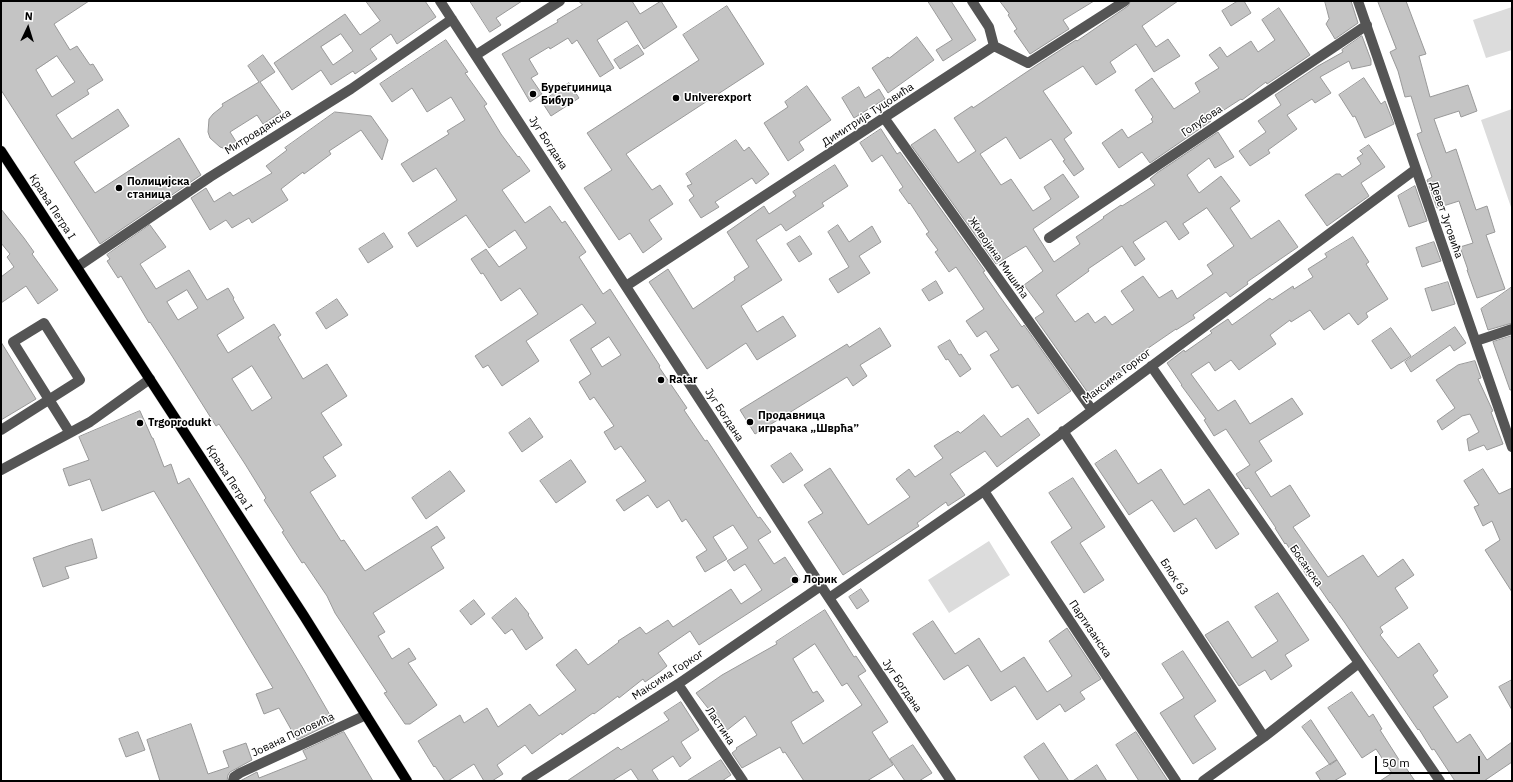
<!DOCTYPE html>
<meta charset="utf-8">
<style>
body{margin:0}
#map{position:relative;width:1513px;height:782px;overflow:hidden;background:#fff;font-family:"IBM Plex Sans",sans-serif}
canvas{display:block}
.frame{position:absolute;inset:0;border:2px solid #000;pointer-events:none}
.north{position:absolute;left:8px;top:8px;width:40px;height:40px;-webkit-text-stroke:3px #fff;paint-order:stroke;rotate:4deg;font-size:11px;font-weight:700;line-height:16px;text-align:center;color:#000}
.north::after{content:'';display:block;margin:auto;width:14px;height:18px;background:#000;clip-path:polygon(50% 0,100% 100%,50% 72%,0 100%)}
.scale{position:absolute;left:1375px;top:756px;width:105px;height:18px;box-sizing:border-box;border:2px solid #000;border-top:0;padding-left:5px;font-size:12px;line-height:14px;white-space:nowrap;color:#000;-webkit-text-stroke:3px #fff;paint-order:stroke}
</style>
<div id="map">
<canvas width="1513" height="782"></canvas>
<div class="frame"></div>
<div class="north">N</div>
<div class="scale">50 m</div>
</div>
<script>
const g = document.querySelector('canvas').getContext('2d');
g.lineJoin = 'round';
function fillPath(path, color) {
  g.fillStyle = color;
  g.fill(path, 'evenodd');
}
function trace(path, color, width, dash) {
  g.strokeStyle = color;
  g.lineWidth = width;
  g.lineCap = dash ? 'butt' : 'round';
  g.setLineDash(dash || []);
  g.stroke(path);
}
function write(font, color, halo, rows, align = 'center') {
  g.font = font + ' "IBM Plex Sans",sans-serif';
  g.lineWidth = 3;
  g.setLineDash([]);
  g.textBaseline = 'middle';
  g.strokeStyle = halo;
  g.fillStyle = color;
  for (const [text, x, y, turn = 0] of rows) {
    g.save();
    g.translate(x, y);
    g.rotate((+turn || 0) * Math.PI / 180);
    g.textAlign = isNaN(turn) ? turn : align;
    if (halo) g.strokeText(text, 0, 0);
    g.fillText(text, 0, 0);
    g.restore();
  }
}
const green = new Path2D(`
 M 1512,7 L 1512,50 L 1486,58 L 1473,20 Z
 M 1512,109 L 1512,210 L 1481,120 Z
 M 989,541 L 1010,575 L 949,613 L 928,580 Z`);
const building = new Path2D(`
 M 1,1 L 89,1 L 54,24 L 70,50 L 77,46 L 90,65 L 93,64 L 103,80 L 87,90 L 89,94 L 56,115 L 72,139 L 118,109 L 129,126 L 74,162 L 95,193 L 179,138 L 201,175 L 100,244 L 1,90 ZM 57,56 L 75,82 L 52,97 L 36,70 Z
 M 366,1 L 425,1 L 436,17 L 397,44 L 391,34 L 370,49 L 377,59 L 355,74 L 353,71 L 331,85 L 321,70 L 292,90 L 274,63 L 345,14 L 360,35 L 380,21 ZM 341,34 L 353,51 L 333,65 L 321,47 Z
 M 470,1 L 522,1 L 496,18 L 501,25 L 490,32 Z
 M 579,1 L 632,1 L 640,14 L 661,1 L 677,27 L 644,49 L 627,21 L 597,40 L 614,68 L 600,77 L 577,40 L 572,44 L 568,38 L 550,49 L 549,47 L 529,59 L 538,74 L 531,78 L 542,94 L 530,102 L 502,54 L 558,22 L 557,20 L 582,5 Z
 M 928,1 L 951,1 L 976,40 L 943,61 L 936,50 L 952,40 Z
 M 1000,1 L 1094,1 L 1063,20 L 1069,29 L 1030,54 L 1014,31 L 1017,29 L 1008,15 L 1009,14 Z
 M 1131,1 L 1178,1 L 1142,26 L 1156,47 L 1168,39 L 1180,56 L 1154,72 L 1136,44 L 1110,62 L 1116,72 L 1096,85 L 1083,66 L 1043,91 L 1072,133 L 1064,139 L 1084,169 L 1074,176 L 1063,161 L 1065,160 L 1051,139 L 1020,159 L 1006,137 L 980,154 L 1001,185 L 1011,179 L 1033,211 L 1051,199 L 1044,187 L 1063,174 L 1079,197 L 1033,229 L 1054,262 L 1080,244 L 1076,237 L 1104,218 L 1103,217 L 1121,205 L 1122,206 L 1155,185 L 1150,179 L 1157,173 L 1218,132 L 1234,157 L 1215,168 L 1209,158 L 1187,175 L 1199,193 L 1221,176 L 1240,201 L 1230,208 L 1251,239 L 1279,220 L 1298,247 L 1247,282 L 1248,284 L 1230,297 L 1226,292 L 1193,315 L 1195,318 L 1176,330 L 1176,329 L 1141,353 L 1143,357 L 1102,385 L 1105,388 L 1091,397 L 1035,318 L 1044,312 L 1024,285 L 1043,271 L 1026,246 L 996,264 L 911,145 L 935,129 L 958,163 L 976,151 L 954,118 L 972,106 L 973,108 L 1037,65 L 1076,40 L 1077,41 L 1128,6 ZM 1207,208 L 1234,246 L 1207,265 L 1213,274 L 1177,299 L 1172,290 L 1159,298 L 1143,276 L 1121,291 L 1134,310 L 1112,325 L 1105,316 L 1095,323 L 1088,313 L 1075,322 L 1056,295 L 1089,271 L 1088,269 L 1122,246 L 1135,266 L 1145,259 L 1133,242 L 1166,221 L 1179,240 L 1189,233 L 1183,224 Z
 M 1238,1 L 1244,1 L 1251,13 L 1231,26 L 1222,11 Z
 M 1325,1 L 1351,1 L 1358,23 L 1335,39 L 1326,24 L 1329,19 Z
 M 1378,1 L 1406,1 L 1426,54 L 1419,56 L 1430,97 L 1468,85 L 1477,111 L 1461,117 L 1459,111 L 1434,119 L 1446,153 L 1456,149 L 1476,210 L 1487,206 L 1495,232 L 1486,235 L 1505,289 L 1477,298 L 1467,270 L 1468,270 L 1460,247 L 1473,243 L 1459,201 L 1437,208 L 1427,180 L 1432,177 L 1417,134 L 1422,132 L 1411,96 L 1405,97 L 1398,71 L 1390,52 L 1396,49 Z
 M 727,6 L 764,64 L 626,154 L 652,190 L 660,185 L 673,204 L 649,220 L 662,239 L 643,253 L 630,233 L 619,240 L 584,188 L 612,170 L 587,133 L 699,60 L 683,35 Z
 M 1279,8 L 1310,55 L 1267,84 L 1266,82 L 1242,100 L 1241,99 L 1210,119 L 1211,121 L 1150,163 L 1142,152 L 1119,168 L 1102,143 L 1122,129 L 1128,138 L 1153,122 L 1151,119 L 1153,117 L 1135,90 L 1152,78 L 1174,109 L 1200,92 L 1195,83 L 1219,68 L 1209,55 L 1220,47 L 1227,57 L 1251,41 L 1258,52 L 1275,40 L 1262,20 Z
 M 1362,36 L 1371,60 L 1371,65 L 1352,69 L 1349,61 L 1320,77 L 1331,93 L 1315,103 L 1312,99 L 1287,115 L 1297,129 L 1268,150 L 1270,153 L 1250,166 L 1239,151 L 1266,132 L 1258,121 L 1281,105 L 1275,95 L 1318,66 L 1343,52 L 1342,50 Z
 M 917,37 L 934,60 L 888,93 L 872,68 L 888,57 L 889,58 Z
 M 446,40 L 468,72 L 465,73 L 487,104 L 484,106 L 501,134 L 518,157 L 519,156 L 530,171 L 502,190 L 525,223 L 550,206 L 562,223 L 565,221 L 586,252 L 579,257 L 603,294 L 610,289 L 660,366 L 659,367 L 687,408 L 684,410 L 705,441 L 707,440 L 758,518 L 760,517 L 771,532 L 758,540 L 774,564 L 785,557 L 800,580 L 699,645 L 690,631 L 658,653 L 667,666 L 661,671 L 645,682 L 643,679 L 619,698 L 618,696 L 594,714 L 593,713 L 562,735 L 561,733 L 532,754 L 525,745 L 497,765 L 503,774 L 492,781 L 484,781 L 474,764 L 448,781 L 445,781 L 435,766 L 434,767 L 418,741 L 460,715 L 464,723 L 487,708 L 498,727 L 530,704 L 539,716 L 576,690 L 556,665 L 576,649 L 588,665 L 619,642 L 618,641 L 640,627 L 646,634 L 668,620 L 673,627 L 731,589 L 741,604 L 762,590 L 745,564 L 734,571 L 727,561 L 748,548 L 733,525 L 713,537 L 727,559 L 705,572 L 696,557 L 707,550 L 686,519 L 682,522 L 669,500 L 657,508 L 648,495 L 624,511 L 616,500 L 646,481 L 621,446 L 615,450 L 604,432 L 614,426 L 594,397 L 590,400 L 579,382 L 591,374 L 570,340 L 596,323 L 582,304 L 526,341 L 539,361 L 502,386 L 488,365 L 483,368 L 475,356 L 538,314 L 520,288 L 501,301 L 483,273 L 481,274 L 471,259 L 486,249 L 499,267 L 527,248 L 515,230 L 489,248 L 466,215 L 417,247 L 408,233 L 457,200 L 436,168 L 413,182 L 401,164 L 449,134 L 447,131 L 465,120 L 451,97 L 427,112 L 412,88 L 392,102 L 380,84 ZM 609,337 L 621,355 L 602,367 L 591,349 Z
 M 638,45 L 644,54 L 620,69 L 614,60 Z
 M 263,55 L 275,72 L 260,82 L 281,112 L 263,124 L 257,115 L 230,132 L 240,148 L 226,149 L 220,147 L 210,138 L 208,132 L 209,119 L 213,114 L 223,106 L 222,104 L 259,82 L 248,66 Z
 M 1364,78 L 1381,104 L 1385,101 L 1394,124 L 1365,138 L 1355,116 L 1353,117 L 1339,95 Z
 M 569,83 L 579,98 L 551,116 L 542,102 Z
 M 807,86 L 831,120 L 799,142 L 804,150 L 788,161 L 764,123 L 788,107 L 785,102 Z
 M 859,87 L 865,98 L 879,89 L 885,99 L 854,118 L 842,98 Z
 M 335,112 L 371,116 L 388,140 L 382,160 L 361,130 L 329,151 L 331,154 L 304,174 L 303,172 L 281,189 L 288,200 L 252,223 L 249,218 L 232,228 L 226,220 L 210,230 L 191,198 L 206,188 L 214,202 L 230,192 L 233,196 L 272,173 L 266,166 L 287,150 L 285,148 Z
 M 881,129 L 897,154 L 900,152 L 985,271 L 983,272 L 1001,298 L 1022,327 L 1024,325 L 1071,391 L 1038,414 L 1018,385 L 1012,388 L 990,355 L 999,350 L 986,331 L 977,337 L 966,321 L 984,309 L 956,267 L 949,272 L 935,252 L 938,250 L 926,234 L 929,232 L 910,203 L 909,204 L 899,190 L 903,187 L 882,155 L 872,162 L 860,143 Z
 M 736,140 L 744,151 L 749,147 L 769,174 L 756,184 L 752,178 L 715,202 L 719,207 L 701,218 L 689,200 L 694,196 L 687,186 L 692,184 L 686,174 Z
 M 1369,145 L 1385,167 L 1361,183 L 1369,196 L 1327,226 L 1305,195 L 1336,174 L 1340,174 L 1342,177 L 1361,164 L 1357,158 L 1363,154 L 1360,151 Z
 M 835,165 L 848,186 L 822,203 L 824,206 L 786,231 L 781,224 L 756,240 L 782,280 L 741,306 L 757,332 L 783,316 L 796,336 L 757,360 L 746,343 L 707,369 L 649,282 L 668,269 L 693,309 L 735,280 L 734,277 L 749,267 L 727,232 L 764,206 L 769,214 L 796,196 L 793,192 Z
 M 1415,186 L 1427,221 L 1409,227 L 1398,196 Z
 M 1,209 L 24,238 L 34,252 L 32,254 L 58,290 L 38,304 L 26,286 L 1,303 L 1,277 L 14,267 L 7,257 L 10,254 L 1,243 Z
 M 150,225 L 166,247 L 140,264 L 156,289 L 189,270 L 207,300 L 228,288 L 234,298 L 233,299 L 244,318 L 217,335 L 228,353 L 274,324 L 281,335 L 278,337 L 303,379 L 327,364 L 347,396 L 321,413 L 342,445 L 323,457 L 336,476 L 310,492 L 341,541 L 344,540 L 365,571 L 437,526 L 445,538 L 431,547 L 444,568 L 373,613 L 385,632 L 378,636 L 392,659 L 409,648 L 416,659 L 408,663 L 437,705 L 410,724 L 405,724 L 384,693 L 387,692 L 335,613 L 327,596 L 304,562 L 302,563 L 282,532 L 284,531 L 264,500 L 266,498 L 245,464 L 219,424 L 216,426 L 172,356 L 150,322 L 149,323 L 121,276 L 118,278 L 107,261 L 110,259 L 107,255 ZM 187,290 L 198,308 L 178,320 L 167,302 ZM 252,366 L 272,398 L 252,411 L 232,379 Z
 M 838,225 L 849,242 L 872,226 L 881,242 L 859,256 L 870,273 L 838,293 L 829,279 L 849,267 L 828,232 Z
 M 384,233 L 393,247 L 368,263 L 359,249 Z
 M 800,236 L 812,254 L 799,262 L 787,244 Z
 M 1353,237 L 1369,262 L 1366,264 L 1388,299 L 1366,313 L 1368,317 L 1358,325 L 1349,313 L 1324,330 L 1310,310 L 1291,322 L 1290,320 L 1270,335 L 1276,344 L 1239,370 L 1231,360 L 1215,371 L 1209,362 L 1191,374 L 1218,411 L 1235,400 L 1250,424 L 1292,398 L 1303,414 L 1259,441 L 1272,461 L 1255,472 L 1271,497 L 1290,485 L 1310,516 L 1293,527 L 1328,577 L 1363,555 L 1378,577 L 1403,559 L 1414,575 L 1395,588 L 1408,608 L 1380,627 L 1383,632 L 1380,635 L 1398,658 L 1419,643 L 1438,671 L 1433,675 L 1448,697 L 1433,707 L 1457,743 L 1470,734 L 1487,760 L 1512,742 L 1512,762 L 1484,781 L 1455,781 L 1434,749 L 1432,750 L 1419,729 L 1418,730 L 1380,674 L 1363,650 L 1345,623 L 1330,602 L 1330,603 L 1310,574 L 1307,576 L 1286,543 L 1285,544 L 1275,528 L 1276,528 L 1249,488 L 1246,489 L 1236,474 L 1250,465 L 1226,429 L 1214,436 L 1204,420 L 1206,419 L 1181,385 L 1182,385 L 1167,363 L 1184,350 L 1185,352 L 1212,333 L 1210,331 L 1228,319 L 1232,325 L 1270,298 L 1272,300 L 1293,286 L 1294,289 L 1313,277 L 1308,269 L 1327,257 L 1325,254 Z
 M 1434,242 L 1441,261 L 1422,267 L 1416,248 Z
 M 936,281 L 943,293 L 929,301 L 922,290 Z
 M 1448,282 L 1455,304 L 1432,311 L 1425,289 Z
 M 1512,287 L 1512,323 L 1488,330 L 1481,309 Z
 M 337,299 L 348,315 L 326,329 L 316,313 Z
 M 1455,327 L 1466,343 L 1454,351 L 1450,345 L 1411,372 L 1405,362 Z
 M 880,328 L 891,346 L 860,365 L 867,376 L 853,386 L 847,377 L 755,434 L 740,410 L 847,344 L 849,347 Z
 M 1391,328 L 1411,356 L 1391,369 L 1372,341 Z
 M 1512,336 L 1512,390 L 1510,390 L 1493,342 Z
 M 950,340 L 959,355 L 961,354 L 971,369 L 960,377 L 948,359 L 946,360 L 938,347 Z
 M 1,342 L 36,399 L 1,420 Z
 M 1475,361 L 1481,378 L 1478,379 L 1491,407 L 1493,411 L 1491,412 L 1503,444 L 1487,450 L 1484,445 L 1469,451 L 1467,439 L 1479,432 L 1470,414 L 1462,416 L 1442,430 L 1437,421 L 1455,408 L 1436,380 L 1458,365 Z
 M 140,411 L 152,438 L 153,438 L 164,467 L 171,464 L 178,484 L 189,478 L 304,670 L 334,722 L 297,740 L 279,708 L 264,714 L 256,694 L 273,688 L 154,491 L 102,511 L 90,479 L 69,486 L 63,469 L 89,460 L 79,437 Z
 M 984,415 L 1001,437 L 1028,418 L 1040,435 L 997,467 L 985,451 L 950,474 L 965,495 L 948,506 L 946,502 L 917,523 L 919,526 L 843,575 L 808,522 L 823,513 L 804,485 L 830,468 L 868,525 L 910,497 L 896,479 L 909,469 L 915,477 L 943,458 L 934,446 L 958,431 L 960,433 Z
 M 530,418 L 543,437 L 522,452 L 509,433 Z
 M 1116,450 L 1138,484 L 1161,469 L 1184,505 L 1209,489 L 1239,534 L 1216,549 L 1196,518 L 1174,532 L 1152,500 L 1129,515 L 1095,464 Z
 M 791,453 L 803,470 L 783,483 L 771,466 Z
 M 571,460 L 586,482 L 556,503 L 540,481 Z
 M 1483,469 L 1499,494 L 1512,488 L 1512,592 L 1485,550 L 1500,540 L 1492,521 L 1483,526 L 1474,507 L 1479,505 L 1464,481 Z
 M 450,471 L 465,491 L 426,519 L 412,498 Z
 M 1073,478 L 1105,527 L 1080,543 L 1104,580 L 1084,593 L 1051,542 L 1072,528 L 1049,493 Z
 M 92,539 L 97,558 L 65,567 L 69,578 L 43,587 L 33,558 L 71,545 Z
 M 861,589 L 869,601 L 857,609 L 849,597 Z
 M 1278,593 L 1309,640 L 1285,655 L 1292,666 L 1271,680 L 1265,670 L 1239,686 L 1205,635 L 1228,621 L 1252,658 L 1278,641 L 1255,607 Z
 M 516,598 L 529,614 L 528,615 L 543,638 L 526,650 L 512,629 L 505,634 L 492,618 Z
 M 474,600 L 485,614 L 471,625 L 460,611 Z
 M 825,610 L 854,657 L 856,656 L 866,671 L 858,676 L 888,722 L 872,732 L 893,765 L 867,781 L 804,781 L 785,752 L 783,753 L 780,747 L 742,768 L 732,753 L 737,749 L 736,748 L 757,735 L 745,716 L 726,731 L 696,693 L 722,675 L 777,644 L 776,642 ZM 815,644 L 842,686 L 847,683 L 862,705 L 803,744 L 791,722 L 824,701 L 817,691 L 813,693 L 793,659 Z
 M 933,621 L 955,654 L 979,638 L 1001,672 L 1024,657 L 1047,692 L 1072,676 L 1049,641 L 1067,628 L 1101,679 L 1080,692 L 1085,699 L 1065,712 L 1060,704 L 1037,720 L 1015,686 L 991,701 L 968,665 L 944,680 L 913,634 Z
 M 1183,651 L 1216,701 L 1194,716 L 1216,749 L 1193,764 L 1160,713 L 1184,698 L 1162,664 Z
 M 1512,680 L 1512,710 L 1499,687 Z
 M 1352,692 L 1369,717 L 1373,714 L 1382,729 L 1380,730 L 1403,766 L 1404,765 L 1415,781 L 1380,781 L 1392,773 L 1376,749 L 1362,758 L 1328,708 Z
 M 681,702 L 699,730 L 681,742 L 691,758 L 680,767 L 673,756 L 652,770 L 659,781 L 639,781 L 631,769 L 612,781 L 567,781 L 618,747 L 621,750 L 669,720 L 664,713 Z
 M 1311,720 L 1337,760 L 1330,765 L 1302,727 Z
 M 191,724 L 208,774 L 229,767 L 223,751 L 246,743 L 252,760 L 230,772 L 228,775 L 227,781 L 160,781 L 147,740 Z
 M 138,732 L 145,750 L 126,757 L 119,739 Z
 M 344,732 L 373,781 L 240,781 L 257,772 L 259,778 L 307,759 L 303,751 Z
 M 1136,732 L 1168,781 L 1139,781 L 1116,745 Z
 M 1044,743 L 1069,781 L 1040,781 L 1024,757 Z
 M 913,745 L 932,773 L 919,781 L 905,781 L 890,759 Z
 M 721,760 L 731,775 L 722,781 L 687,781 Z
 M 1337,760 L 1346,774 L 1334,781 L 1321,781 L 1316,773 Z
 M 1097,765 L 1107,781 L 1073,781 Z`);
const minor = new Path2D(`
 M 440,1 L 821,586 L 951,781
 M 972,1 L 989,27 L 994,46
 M 1358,1 L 1512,447
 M 994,46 L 1028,63 L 1125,1
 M 476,55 L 560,1
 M 885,119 L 1092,410
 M 1049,238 L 1367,25
 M 77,267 L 210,177 L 351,89 L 452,19
 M 626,286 L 994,46
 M 1476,341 L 1512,329
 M 1151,366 L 1359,663 L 1440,781
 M 1,430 L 80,380 L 44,323 L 13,342 L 70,433
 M 1063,431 L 1264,737
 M 1,470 L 90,422 L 150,379
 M 984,491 L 1176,781
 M 829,598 L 984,491 L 1416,169
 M 678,684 L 743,781
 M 233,781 L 234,777 L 240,773 L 366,715
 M 526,781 L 678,684 L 821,586
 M 1203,781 L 1264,737 L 1359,663`);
const major = new Path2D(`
 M 1,151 L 304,616 L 407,781`);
const markers = [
 [533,94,4,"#000"],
 [676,98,4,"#000"],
 [119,188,4,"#000"],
 [661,380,4,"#000"],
 [750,422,4,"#000"],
 [140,423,4,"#000"],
 [795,580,4,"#000"]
];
const poiNames = [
 ["Бурегџиница",541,88],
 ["Бибур",541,101],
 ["Univerexport",684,98],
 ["Полицијска",127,182],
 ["станица",127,195],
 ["Ratar",669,380],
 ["Продавница",758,416],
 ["играчака „Шврћа”",758,429],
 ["Trgoprodukt",148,423],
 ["Лорик",803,580]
];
const streetNames = [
 ["Димитрија Туцовића",868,115,-33],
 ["Голубова",1202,121,-34],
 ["Митровданска",258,132,-32],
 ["Југ Богдана",548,143,57],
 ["Краља Петра I",52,207,57],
 ["Девет Југовића",1446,220,71],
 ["Живојина Мишића",998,258,55],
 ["Максима Горког",1117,376,-37],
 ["Југ Богдана",724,415,57],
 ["Краља Петра I",229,478,57],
 ["Босанска",1306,566,55],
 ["Блок 63",1174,577,57],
 ["Партизанска",1090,629,56],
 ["Максима Горког",668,675,-33],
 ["Југ Богдана",902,686,56],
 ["Ластина",720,726,56],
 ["Јована Поповића",293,735,-25]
];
fillPath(green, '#dcdcdc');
fillPath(building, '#c4c4c4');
trace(building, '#999', 1);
trace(major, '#dbdbdb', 11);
trace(minor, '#555', 10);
trace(major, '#000', 10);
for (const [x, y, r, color] of markers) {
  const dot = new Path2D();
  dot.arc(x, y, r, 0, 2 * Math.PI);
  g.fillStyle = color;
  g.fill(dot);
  trace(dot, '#fff', 1.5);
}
write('bold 11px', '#000', '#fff', poiNames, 'left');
write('11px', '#000', '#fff', streetNames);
</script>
